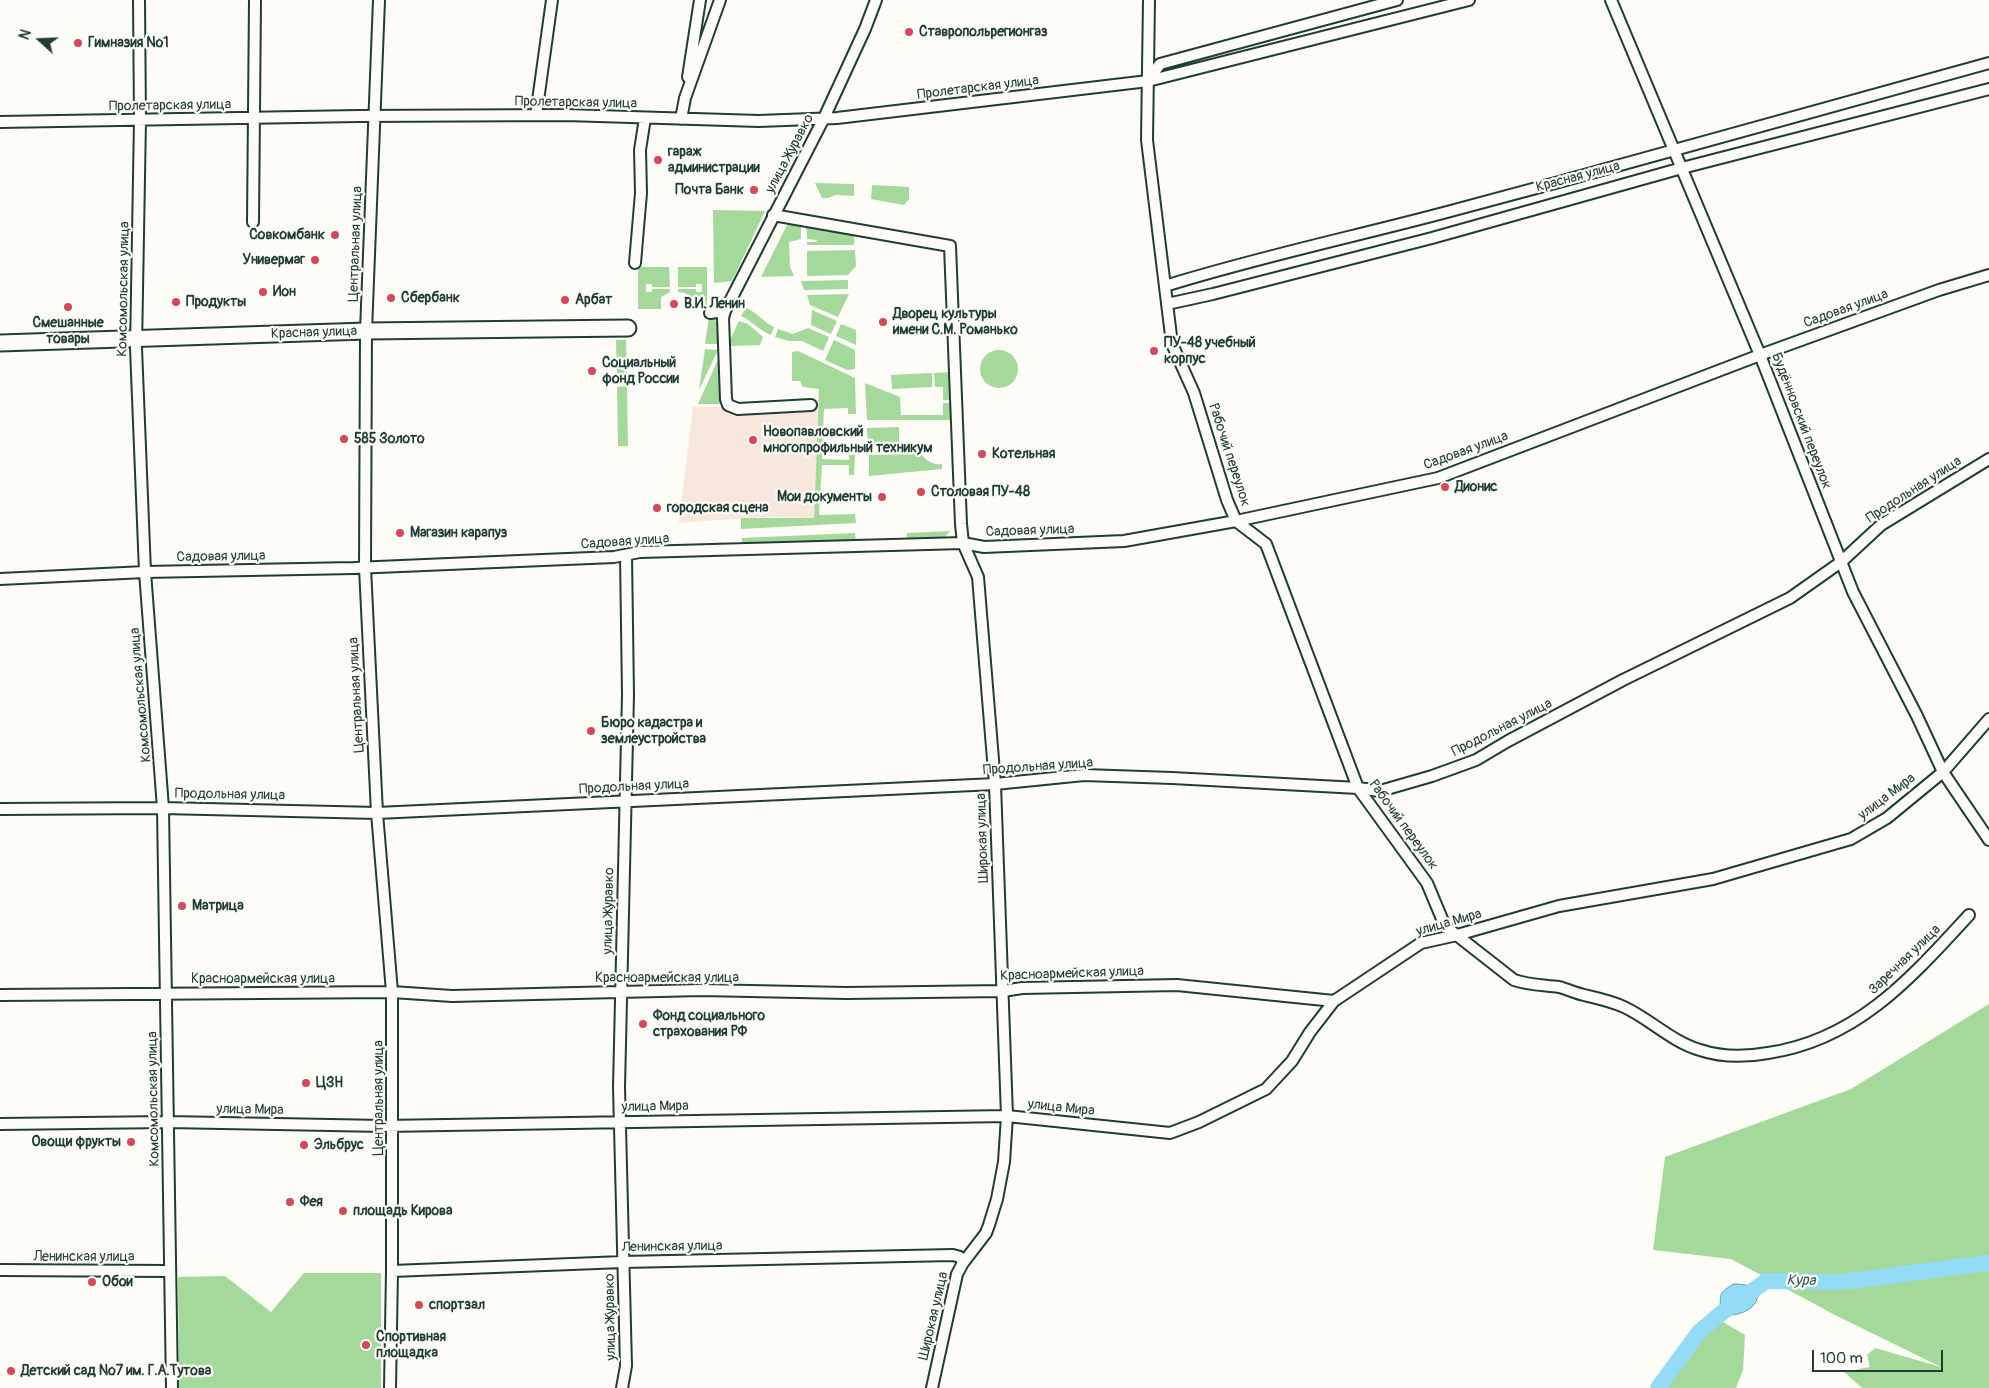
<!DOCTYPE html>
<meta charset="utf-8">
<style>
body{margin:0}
#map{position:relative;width:1989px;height:1388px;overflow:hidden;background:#fdfcf7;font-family:Pangolin,sans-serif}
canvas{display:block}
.north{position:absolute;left:15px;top:15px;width:50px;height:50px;-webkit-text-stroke:4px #fdfcf7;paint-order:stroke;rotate:290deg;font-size:14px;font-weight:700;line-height:20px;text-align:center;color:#1f3d34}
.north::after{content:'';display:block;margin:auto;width:18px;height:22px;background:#1f3d34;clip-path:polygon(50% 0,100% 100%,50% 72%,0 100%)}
.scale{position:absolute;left:1812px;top:1350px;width:131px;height:22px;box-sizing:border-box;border:2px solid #1f3d34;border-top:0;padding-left:6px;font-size:15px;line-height:18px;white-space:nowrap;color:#1f3d34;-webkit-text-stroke:4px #fdfcf7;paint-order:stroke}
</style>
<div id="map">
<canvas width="1989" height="1388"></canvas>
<div class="north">N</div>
<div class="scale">100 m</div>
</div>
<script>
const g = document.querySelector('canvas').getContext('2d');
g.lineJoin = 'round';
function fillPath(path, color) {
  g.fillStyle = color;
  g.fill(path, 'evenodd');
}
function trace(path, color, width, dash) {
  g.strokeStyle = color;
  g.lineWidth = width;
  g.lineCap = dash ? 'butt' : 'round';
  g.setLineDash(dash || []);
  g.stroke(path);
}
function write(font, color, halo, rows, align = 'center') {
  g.font = font + ' Pangolin,sans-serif';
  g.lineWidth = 4.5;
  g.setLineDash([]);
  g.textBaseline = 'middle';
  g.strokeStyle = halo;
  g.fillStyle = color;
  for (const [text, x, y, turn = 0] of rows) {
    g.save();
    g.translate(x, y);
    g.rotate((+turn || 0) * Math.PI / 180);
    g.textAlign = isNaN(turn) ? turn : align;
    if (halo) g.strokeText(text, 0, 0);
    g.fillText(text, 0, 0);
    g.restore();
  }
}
const built = new Path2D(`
 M 818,405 L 814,518 L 761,517 L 679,523 L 693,407 L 732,407 L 738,409 Z`);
const green = new Path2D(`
 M 815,183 L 854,184 L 854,196 L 836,195 L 828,198 L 822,198 Z
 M 872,185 L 909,187 L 909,199 L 904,205 L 871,199 Z
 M 713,210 L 765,211 L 732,281 L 714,283 Z
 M 789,221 L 801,223 L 801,239 L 789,242 L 790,267 L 794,276 L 761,277 Z
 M 806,225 L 854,234 L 854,245 L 807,245 L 807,242 L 816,242 L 817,240 L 807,239 Z
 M 855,250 L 856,266 L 848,275 L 807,276 L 807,251 Z
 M 638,267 L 669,267 L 670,287 L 652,287 L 652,284 L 646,284 L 646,292 L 652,292 L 652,289 L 670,289 L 670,292 L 661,297 L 661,309 L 638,309 Z
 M 678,267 L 707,267 L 707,308 L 687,309 L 687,296 L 685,293 L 678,292 L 678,289 L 696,289 L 696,292 L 702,292 L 702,284 L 696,284 L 696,287 L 678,287 Z
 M 848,280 L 848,289 L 804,290 L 801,281 Z
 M 849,294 L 838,317 L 810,305 L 807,295 Z
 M 746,308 C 757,312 763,322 774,327 L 771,335 C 760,331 752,321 741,316 Z
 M 812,310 L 837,321 L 831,334 L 811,325 Z
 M 709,316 C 721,321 719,333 720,344 L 705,344 Z
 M 739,321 L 748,324 L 763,337 L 760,345 L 732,346 L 728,344 Z
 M 841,324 L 856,330 L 856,345 L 836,336 Z
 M 808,328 L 829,337 L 823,351 L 802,341 L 789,341 L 775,337 L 778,329 L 793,334 Z
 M 616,340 L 626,340 L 627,378 L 617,378 Z
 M 834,340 L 855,350 L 855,369 L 847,370 L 825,360 Z
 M 705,349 L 718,350 L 699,390 Z
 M980 369a19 19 0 1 1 38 0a19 19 0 1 1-38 0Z
 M 722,351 L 723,404 L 698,404 Z
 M 798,351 L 855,378 L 856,414 L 848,414 L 848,408 L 824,409 L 822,459 L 849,460 L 849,455 L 855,455 L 854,475 L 849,475 L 849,465 L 822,465 L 819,515 L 855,514 L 856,523 L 741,529 L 741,518 L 814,518 L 819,389 L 803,387 L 800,381 L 792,381 L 792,352 Z
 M 950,372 L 952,375 L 953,397 L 951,400 L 943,400 L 943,387 L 935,387 L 934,373 Z
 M 932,373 L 932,387 L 892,389 L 891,375 Z
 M 865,383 L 900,397 L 901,415 L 943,415 L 943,403 L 951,403 L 954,406 L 954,420 L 867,420 Z
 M 627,386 L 628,446 L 618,446 L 617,387 Z
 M 899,427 L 899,447 L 868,448 L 867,428 Z
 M 921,454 C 927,461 932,465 942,464 L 942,469 L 869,476 L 869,455 Z
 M 950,531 L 942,541 L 907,542 L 907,533 Z
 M 855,533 L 856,543 L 742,545 L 742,538 Z
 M 1989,1004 L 1989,1388 L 1862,1388 L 1844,1372 L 1870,1367 L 1867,1355 L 1875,1348 L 1941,1367 L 1835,1315 L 1731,1259 L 1653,1250 L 1665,1157 L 1851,1089 Z
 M 304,1273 L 381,1273 L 381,1388 L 179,1388 L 178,1277 L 225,1276 L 271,1312 Z
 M 1723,1322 L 1745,1335 L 1743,1370 L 1736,1388 L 1654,1388 C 1669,1367 1698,1327 1723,1322 Z`);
const water = new Path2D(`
 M 1734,1284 C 1745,1284 1752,1285 1758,1295 C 1756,1312 1734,1317 1719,1315 C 1723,1296 1714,1295 1734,1284 Z`);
const river = new Path2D(`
 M 1658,1388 L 1699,1332 L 1719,1315 L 1766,1281 L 1842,1282 L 1989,1263`);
const street = new Path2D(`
 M 139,0 L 140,120 L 136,348 L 145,572 L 163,808 L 172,1388
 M 379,0 L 366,331 L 365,568 L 377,813 L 392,992 L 392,1271 L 390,1388
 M 1149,0 L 1147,140 L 1172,344 L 1194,393 L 1227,500 L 1236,521 L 1266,544 L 1358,788 L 1427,883 L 1445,926 L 1514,980 C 1528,985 1544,985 1559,987 C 1567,989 1575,993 1584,995 C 1597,998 1611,1001 1624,1007 C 1650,1019 1672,1042 1700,1050 C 1721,1057 1746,1057 1768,1053 C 1857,1040 1911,978 1969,915
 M 1397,0 L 1160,64 L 1148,81 L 1469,0
 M 1611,0 L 1760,355 L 1853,592 L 1917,716 L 1943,772 L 1989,840
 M 688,77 L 700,0
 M 536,115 L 552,0
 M 681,119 L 685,98 L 720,0
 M 0,122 L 359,116 L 566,115 L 759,121 L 837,118 L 1148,81
 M 773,215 L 950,246 L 961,524 L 963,543 L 978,577 L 995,784 L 1007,1116 L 1004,1162 L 997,1199 L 989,1225 L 986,1233 L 963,1263 L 957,1274 L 932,1388
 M 253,222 L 255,0
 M 635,263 L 641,193 L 640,150 L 645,118
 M 1165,286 C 1258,257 1353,237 1447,212 C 1628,164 1808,113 1989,63
 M 1167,304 L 1213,294 L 1432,238 L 1682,168 L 1989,89
 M 710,313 L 725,311
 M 811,405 L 738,409 L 728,405 L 726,399 L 723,318 L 725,311 L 824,118 L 865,29 L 876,0
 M 0,579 L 145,572 L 354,568 L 614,557 L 640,552 L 963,543 L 984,547 L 1124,541 L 1236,521 L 1438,478 L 1760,355 L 1939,290 L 1989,275
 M 0,809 L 163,808 L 377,813 L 995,784 L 1084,775 L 1172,778 L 1358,788 L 1380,791 L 1432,776 L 1476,760 L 1508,741 L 1623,680 L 1790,598 L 1841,562 L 1881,525 L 1989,459
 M 0,995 L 392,992 L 452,996 L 702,990 L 846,993 L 1003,991 L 1022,988 L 1177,985 L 1334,1001
 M 0,1124 L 168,1122 L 384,1126 L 1007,1116 L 1170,1133 L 1199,1122 L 1266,1089 L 1292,1061 L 1310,1032 L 1334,1001 L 1421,943 L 1457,935 L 1559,906 L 1713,879 L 1851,839 L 1887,818 L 1943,772 L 1989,719
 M 0,1270 L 168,1271
 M 392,1271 L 623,1262 L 953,1255 L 960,1257 L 963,1263
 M 622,1388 L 626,1366 L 619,1087 L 628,695 L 626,555`);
const secondary = new Path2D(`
 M 0,343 L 366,331 L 628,328`);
const markers = [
 [909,32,5,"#d1495b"],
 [78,43,5,"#d1495b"],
 [658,160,5,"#d1495b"],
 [754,190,5,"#d1495b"],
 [335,235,5,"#d1495b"],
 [315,260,5,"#d1495b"],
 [263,292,5,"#d1495b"],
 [391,298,5,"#d1495b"],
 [565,300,5,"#d1495b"],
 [176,302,5,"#d1495b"],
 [674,304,5,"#d1495b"],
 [68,307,5,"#d1495b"],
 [883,322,5,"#d1495b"],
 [1154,351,5,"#d1495b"],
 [592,371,5,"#d1495b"],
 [344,439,5,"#d1495b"],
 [753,440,5,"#d1495b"],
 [982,454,5,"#d1495b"],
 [1445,487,5,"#d1495b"],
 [921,492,5,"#d1495b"],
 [882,497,5,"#d1495b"],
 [657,508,5,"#d1495b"],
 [400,533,5,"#d1495b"],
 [591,731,5,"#d1495b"],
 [182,906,5,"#d1495b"],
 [643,1024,5,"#d1495b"],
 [306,1083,5,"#d1495b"],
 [131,1142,5,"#d1495b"],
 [304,1145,5,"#d1495b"],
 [290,1202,5,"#d1495b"],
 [343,1211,5,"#d1495b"],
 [92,1282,5,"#d1495b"],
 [419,1305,5,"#d1495b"],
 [366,1345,5,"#d1495b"],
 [11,1371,5,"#d1495b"]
];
const poiNames = [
 ["Ставропольрегионгаз",919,32],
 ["Гимназия №1",88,43],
 ["гараж",668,152],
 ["администрации",668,168],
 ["Почта Банк",744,190,"right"],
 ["Совкомбанк",325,235,"right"],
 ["Универмаг",305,260,"right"],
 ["Ион",273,292],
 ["Сбербанк",401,298],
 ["Арбат",575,300],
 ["Продукты",186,302],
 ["В.И. Ленин",684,304],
 ["Дворец культуры",893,314],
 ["имени С.М. Романько",893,330],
 ["Смешанные",68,323,"center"],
 ["товары",68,339,"center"],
 ["ПУ-48 учебный",1164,343],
 ["корпус",1164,359],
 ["Социальный",602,363],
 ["фонд России",602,379],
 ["Новопавловский",763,432],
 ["многопрофильный техникум",763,448],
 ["585 Золото",354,439],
 ["Котельная",992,454],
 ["Дионис",1455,487],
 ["Столовая ПУ-48",931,492],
 ["Мои документы",872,497,"right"],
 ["городская сцена",667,508],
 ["Магазин карапуз",410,533],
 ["Бюро кадастра и",601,723],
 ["землеустройства",601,739],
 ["Матрица",192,906],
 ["Фонд социального",653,1016],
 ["страхования РФ",653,1032],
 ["ЦЗН",316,1083],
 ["Овощи фрукты",121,1142,"right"],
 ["Эльбрус",314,1145],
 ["Фея",300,1202],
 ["площадь Кирова",353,1211],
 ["Обои",102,1282],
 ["спортзал",429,1305],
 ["Cпортивная",376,1337],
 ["площадка",376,1353],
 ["Детский сад №7 им. Г.А.Тутова",21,1371]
];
const streetNames = [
 ["Пролетарская улица",978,88,-7],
 ["Пролетарская улица",576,103,1],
 ["Пролетарская улица",170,106,-1],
 ["улица Журавко",790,154,-62],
 ["Красная улица",1578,177,-15],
 ["Центральная улица",356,244,-88],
 ["Комсомольская улица",124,289,-89],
 ["Садовая улица",1846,309,-20],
 ["Красная улица",314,333,-2],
 ["Будённовский переулок",1801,421,69],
 ["Садовая улица",1466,451,-20],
 ["Рабочий переулок",1229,455,72],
 ["Продольная улица",1914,490,-33],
 ["Садовая улица",1030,531,-2],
 ["Садовая улица",625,542,-4],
 ["Садовая улица",221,557,-1],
 ["Комсомольская улица",141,695,-95],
 ["Центральная улица",357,695,-93],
 ["Продольная улица",1502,728,-27],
 ["Продольная улица",1038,767,-4],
 ["Продольная улица",634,787,-3],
 ["Продольная улица",230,795,1],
 ["улица Мира",1887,797,-37],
 ["Рабочий переулок",1403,825,54],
 ["Широкая улица",983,838,-92],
 ["улица Журавко",609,911,-89],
 ["улица Мира",1449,923,-16],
 ["Заречная улица",1905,960,-44],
 ["Красноармейская улица",1072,974,-2],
 ["Красноармейская улица",667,978],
 ["Красноармейская улица",263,979],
 ["Центральная улица",379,1098,-90],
 ["Комсомольская улица",154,1099,-91],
 ["улица Мира",655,1107,-1],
 ["улица Мира",1061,1108,6],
 ["улица Мира",250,1110,1],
 ["Ленинская улица",672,1247,-1],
 ["Ленинская улица",84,1257],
 ["Широкая улица",934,1316,-77],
 ["улица Журавко",611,1317,-91]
];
const waterNames = [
 ["Кура",1801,1281,1]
];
fillPath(built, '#f7e7dc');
fillPath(green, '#a5d99c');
fillPath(water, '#94dcf6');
trace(water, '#659ca8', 1);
trace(river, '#94dcf6', 16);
trace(street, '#1f3d34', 14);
trace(secondary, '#1f3d34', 19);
trace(street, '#fdfcf7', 10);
trace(secondary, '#fdfcf7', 15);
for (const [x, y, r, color] of markers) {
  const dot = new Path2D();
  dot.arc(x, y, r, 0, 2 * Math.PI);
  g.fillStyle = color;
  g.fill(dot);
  trace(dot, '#fdfcf7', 2);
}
write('bold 14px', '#1f3d34', '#fdfcf7', poiNames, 'left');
write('14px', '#1f3d34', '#fdfcf7', streetNames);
write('italic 15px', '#365d5b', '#fdfcf7', waterNames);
</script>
